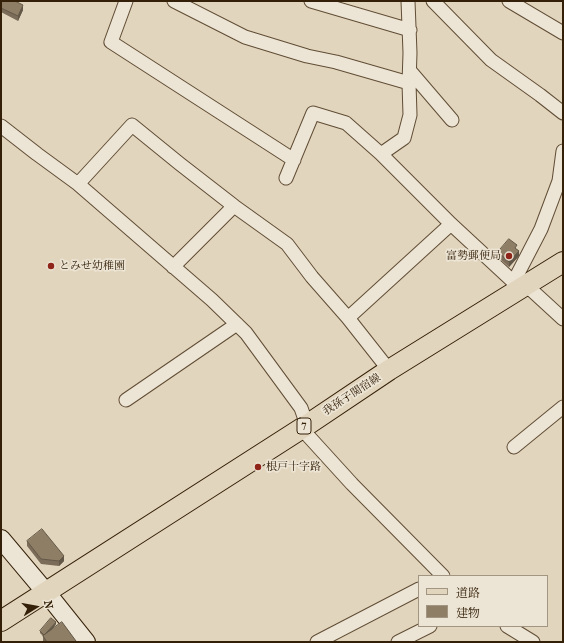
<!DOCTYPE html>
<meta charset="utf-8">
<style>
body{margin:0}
#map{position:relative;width:564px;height:643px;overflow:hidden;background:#e2d5bd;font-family:"IM FELL French Canon","Noto Serif JP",serif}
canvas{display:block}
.frame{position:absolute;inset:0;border:2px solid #342008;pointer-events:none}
.legend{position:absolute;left:418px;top:575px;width:130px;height:52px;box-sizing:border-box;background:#ece4d4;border:1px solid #a29682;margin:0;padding:5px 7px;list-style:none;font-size:12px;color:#342008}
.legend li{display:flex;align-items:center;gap:8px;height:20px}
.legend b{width:20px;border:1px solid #a29682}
.north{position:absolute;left:16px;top:587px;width:40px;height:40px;-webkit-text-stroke:3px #ece4d4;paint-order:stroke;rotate:79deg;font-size:11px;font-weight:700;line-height:16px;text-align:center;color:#342008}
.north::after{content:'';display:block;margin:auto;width:14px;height:18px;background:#342008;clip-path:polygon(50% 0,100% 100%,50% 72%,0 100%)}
</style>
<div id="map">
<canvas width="564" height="643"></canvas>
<div class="frame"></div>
<ul class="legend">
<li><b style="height:5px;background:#e2d5bd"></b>道路</li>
<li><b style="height:11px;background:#8e7e66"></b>建物</li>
</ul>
<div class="north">N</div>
</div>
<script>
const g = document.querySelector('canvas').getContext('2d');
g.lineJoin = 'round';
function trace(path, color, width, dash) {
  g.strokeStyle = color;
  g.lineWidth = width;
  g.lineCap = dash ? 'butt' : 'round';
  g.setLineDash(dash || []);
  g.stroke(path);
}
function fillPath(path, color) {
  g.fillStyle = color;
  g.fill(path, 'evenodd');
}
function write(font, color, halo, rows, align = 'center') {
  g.font = font + ' "IM FELL French Canon","Noto Serif JP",serif';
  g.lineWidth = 3.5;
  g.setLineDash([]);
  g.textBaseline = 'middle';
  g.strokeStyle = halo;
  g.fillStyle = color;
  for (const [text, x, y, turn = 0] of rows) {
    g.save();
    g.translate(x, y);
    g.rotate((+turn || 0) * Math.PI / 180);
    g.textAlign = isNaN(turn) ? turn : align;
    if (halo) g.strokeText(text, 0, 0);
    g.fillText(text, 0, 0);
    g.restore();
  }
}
const street = new Path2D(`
 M 126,1 L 111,42 L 294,160
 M 174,1 L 245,37 L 307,56 L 336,62 L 409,83 L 410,115 L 404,138 L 381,154
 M 311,1 L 410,30
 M 408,1 L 410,53 L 409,83
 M 433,1 L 491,60 L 540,95 L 563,113
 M 509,1 L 563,33
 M 410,71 L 452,120
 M 1,126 L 37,154 L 78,184 L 212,300 L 246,333 L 301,408 L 307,425
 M 286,178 L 313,113 L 346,123 L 381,154 L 451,224 L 520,288
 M 78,184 L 132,125 L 180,164 L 234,206 L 287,244 L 312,277 L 348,318 L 389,370
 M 173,267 L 234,206
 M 513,283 L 541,229 L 559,181 L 563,151
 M 526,285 L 563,319
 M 348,318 L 451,224
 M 126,400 L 237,324
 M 301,428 L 352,484 L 443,576
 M 514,447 L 563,407
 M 507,626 L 533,642
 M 317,642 L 419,589
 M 398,642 L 430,626`);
const secondary = new Path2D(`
 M 1,539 L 54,602 L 86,642`);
const primary = new Path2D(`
 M 1,621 L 307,425 L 389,370 L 563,262`);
const wall = new Path2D(`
 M 1,3 L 23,10 L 18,21 L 1,12 Z
 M 517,249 L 519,256 L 509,267 L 498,257 L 498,252 Z
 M 27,541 L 64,561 L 59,566 L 41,564 L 27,546 Z
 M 56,624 L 53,629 L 76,642 L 43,642 L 43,636 L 40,633 L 40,631 Z`);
const shadedWall = new Path2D(`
 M 23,5 L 23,10 L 18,21 L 18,16 Z
 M 519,251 L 519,256 L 509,267 L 509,262 Z
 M 64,556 L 64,561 L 59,566 L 59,561 Z
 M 56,622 L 56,624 L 45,638 L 45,635 Z`);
const building = new Path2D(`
 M 2,1 L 15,1 L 23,5 L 18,16 L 1,8 L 1,3 Z
 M 509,239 L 517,245 L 515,248 L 519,251 L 509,262 L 498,252 Z
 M 42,529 L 64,556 L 59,561 L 41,559 L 27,541 Z
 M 51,618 L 56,622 L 47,632 L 44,635 L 40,631 Z
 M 62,622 L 76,641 L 74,642 L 47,642 L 43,636 Z`);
const markers = [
 [509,256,4,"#8f2418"],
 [51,266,4,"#8f2418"],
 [258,467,4,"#8f2418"]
];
const shields = [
 [304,426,14]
];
const shieldNames = [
 ["7",304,426]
];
const poiNames = [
 ["富勢郵便局",501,256,"right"],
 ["とみせ幼稚園",59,266],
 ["根戸十字路",266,467]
];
const streetNames = [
 ["我孫子関宿線",352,395,-33]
];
trace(street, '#604d35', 15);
trace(secondary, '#342008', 20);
trace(primary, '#342008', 22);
trace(street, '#ece4d4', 13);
trace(secondary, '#ece4d4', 18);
trace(primary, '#e2d5bd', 20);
fillPath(wall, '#7a6c58');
fillPath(shadedWall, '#635847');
fillPath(building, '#8e7e66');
trace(building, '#635847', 1);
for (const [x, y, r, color] of markers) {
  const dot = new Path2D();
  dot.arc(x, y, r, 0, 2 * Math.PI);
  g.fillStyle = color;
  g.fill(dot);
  trace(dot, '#ece4d4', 1.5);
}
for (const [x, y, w] of shields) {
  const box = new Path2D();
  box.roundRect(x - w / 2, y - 8, w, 16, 3);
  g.fillStyle = '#ece4d4';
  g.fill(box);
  trace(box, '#342008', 1);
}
write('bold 10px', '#342008', null, shieldNames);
write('11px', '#342008', '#ece4d4', poiNames, 'left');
write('11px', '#342008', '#ece4d4', streetNames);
</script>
